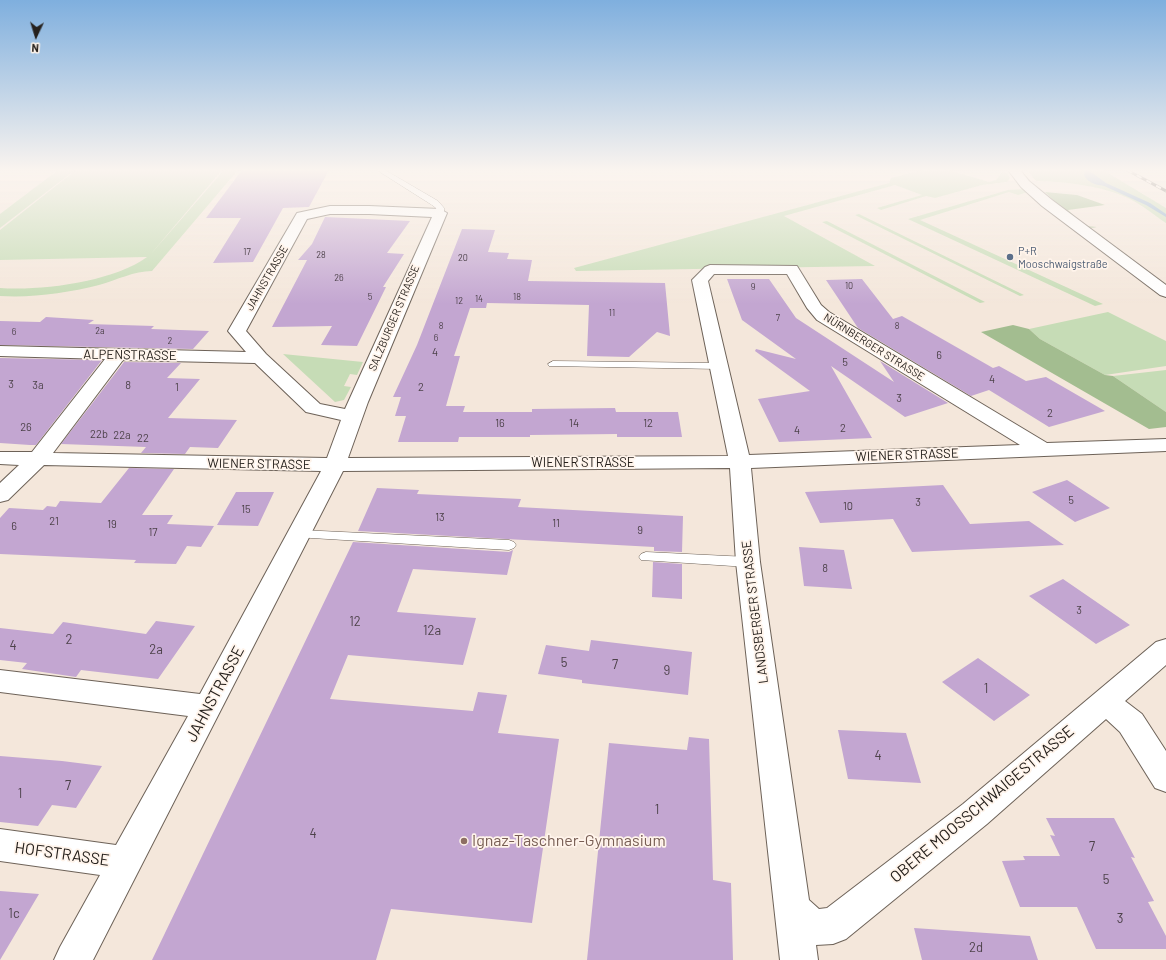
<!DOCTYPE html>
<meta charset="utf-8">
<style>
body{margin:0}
#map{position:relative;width:1166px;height:960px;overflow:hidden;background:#f4e7db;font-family:Barlow,sans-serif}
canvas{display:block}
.north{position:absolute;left:16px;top:16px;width:40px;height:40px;-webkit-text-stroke:3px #fff4eb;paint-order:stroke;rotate:184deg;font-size:11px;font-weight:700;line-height:16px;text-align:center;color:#26211d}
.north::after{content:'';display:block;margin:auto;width:14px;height:18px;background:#26211d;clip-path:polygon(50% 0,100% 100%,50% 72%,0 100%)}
</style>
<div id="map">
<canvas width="1166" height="960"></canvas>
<div class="north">N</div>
</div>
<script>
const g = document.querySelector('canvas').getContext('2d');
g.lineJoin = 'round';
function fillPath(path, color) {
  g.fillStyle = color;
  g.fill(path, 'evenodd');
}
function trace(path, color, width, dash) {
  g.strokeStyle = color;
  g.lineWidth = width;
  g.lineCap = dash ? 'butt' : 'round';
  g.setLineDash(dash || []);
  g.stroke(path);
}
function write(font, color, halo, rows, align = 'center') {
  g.font = font + ' Barlow,sans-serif';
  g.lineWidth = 3.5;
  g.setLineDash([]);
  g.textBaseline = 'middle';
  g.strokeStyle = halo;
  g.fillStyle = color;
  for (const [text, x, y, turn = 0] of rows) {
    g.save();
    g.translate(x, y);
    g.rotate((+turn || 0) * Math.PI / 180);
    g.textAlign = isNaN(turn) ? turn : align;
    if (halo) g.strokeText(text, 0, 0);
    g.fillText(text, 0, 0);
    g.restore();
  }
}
const green = new Path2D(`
 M 58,170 L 75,170 L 0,228 L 0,214 Z
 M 76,170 L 222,170 L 150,255 L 224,170 L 238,170 L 152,271 C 134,271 117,280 99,285 C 67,293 33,298 0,296 L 0,288 C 41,291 113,282 147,257 L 0,260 L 0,230 Z
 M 922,170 L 949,170 L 989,182 L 996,180 L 1002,172 L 1007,173 L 1010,178 L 1007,182 L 982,185 L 935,198 L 926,196 L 881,210 L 877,208 L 922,195 L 895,185 L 784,216 L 875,266 L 576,271 L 574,268 L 889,183 L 891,178 Z
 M 1027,170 L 1103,170 L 1166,208 L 1166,223 C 1154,215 1142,205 1130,199 C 1101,185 1066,182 1036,181 Z
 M 1025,189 L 1028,192 L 1018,195 L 1009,192 L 920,220 L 1103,304 L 1095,306 L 908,219 L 1008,190 Z
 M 859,214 L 1024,295 L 1020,296 L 855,215 Z
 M 827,221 L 985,302 L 980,303 L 822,222 Z
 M 1108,312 L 1166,341 L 1166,366 L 1105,375 L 1040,339 L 1029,329 Z
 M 283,354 L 363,362 L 357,375 L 350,374 L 344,386 L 351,387 L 344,400 L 335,402 Z
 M 1166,370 L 1166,412 L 1113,376 Z`);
const forest = new Path2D(`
 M 1045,192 L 1077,195 L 1105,205 L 1068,210 L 1085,226 L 1097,227 C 1080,231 1067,215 1054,206 L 1055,202 Z
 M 1013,325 L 1029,329 L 1040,339 L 1105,375 L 1113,376 L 1166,412 L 1166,427 L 1149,429 L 981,332 Z`);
const water = new Path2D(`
 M 1085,170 C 1094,174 1101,181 1110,186 C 1100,186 1088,184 1084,175 Z`);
const stream = new Path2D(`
 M 1083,170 L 1088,170 L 1106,183 L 1150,203 L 1166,214 L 1166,217 L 1146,205 L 1102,185 Z`);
const building = new Path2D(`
 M 242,170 L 329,170 L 309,207 L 283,208 L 253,262 L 213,263 L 241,218 L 206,218 Z
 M 325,217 L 410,221 L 387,253 L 404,254 L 383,287 L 386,287 L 357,346 L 321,345 L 332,326 L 272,327 L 307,260 L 298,260 L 312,244 Z
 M 462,229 L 495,230 L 488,252 L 509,253 L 507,259 L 532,260 L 528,281 L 665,283 L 670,336 L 657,332 L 629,357 L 587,356 L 589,305 L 487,303 L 486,308 L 470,308 L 454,356 L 460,356 L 446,406 L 465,406 L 463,412 L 532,412 L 532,409 L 615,408 L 616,412 L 678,412 L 682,437 L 617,437 L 617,434 L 530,435 L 530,437 L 459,437 L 458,442 L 398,442 L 406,416 L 395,416 L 401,397 L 393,397 L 417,345 Z
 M 727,279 L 769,279 L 796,318 L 894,382 L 880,361 L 948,403 L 905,417 L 831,366 L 872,438 L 779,442 L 758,399 L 810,391 L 755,351 L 756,349 L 796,359 L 742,320 Z
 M 862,279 L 893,319 L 902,316 L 993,368 L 999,366 L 1026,381 L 1046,377 L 1105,411 L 1049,427 L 989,390 L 971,396 L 858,328 L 826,280 Z
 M 46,317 L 94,320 L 88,324 L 154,326 L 151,329 L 209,331 L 193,349 L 0,345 L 0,321 L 40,322 Z
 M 0,358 L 102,360 L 36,445 L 30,445 L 0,443 Z
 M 124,362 L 181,363 L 167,378 L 200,379 L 168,418 L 237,420 L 218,448 L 190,447 L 185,454 L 141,453 L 146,447 L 61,444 Z
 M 129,468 L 174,469 L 142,515 L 173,515 L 167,524 L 214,526 L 201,547 L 187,546 L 176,564 L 134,563 L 136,560 L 0,554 L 0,518 L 9,508 L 43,510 L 47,506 L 56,507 L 60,501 L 101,503 Z
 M 1067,480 L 1110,508 L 1075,522 L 1032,492 Z
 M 943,485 L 970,524 L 1029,521 L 1064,545 L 912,552 L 893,519 L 820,523 L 805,492 Z
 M 377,488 L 419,490 L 417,494 L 521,499 L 518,507 L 683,516 L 682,552 L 654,551 L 654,547 L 358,531 Z
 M 236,492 L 274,492 L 258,526 L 217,525 Z
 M 353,542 L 509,552 L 513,550 L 507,575 L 413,569 L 397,612 L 476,618 L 463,665 L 348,655 L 330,699 L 473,711 L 478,692 L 507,695 L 498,733 L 559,739 L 532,923 L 391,909 L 376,960 L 152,960 Z
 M 799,547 L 844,550 L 852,589 L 804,586 Z
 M 653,562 L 682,564 L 682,599 L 652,597 Z
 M 1063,579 L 1130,625 L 1096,644 L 1029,596 Z
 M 156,621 L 195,626 L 158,679 L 81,670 L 76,677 L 22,669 L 27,663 L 0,660 L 0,628 L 53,634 L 63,622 L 146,634 Z
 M 591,640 L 692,652 L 688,695 L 582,683 L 582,680 L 538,674 L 546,645 L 589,651 Z
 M 978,658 L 1030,695 L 994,721 L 942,682 Z
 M 838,730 L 906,733 L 921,783 L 848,779 Z
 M 689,737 L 709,739 L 713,880 L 731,883 L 733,960 L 587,960 L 609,743 L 687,750 Z
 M 0,756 L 62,761 L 102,766 L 76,808 L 52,805 L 38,826 L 0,822 Z
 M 1046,818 L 1114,818 L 1135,858 L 1131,857 L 1154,901 L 1148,902 L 1166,936 L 1166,949 L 1096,949 L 1077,907 L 1020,907 L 1002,861 L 1025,860 L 1023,856 L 1060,856 L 1050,835 L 1055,836 Z
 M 0,891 L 39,894 L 0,960 Z
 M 914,928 L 1030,936 L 1038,960 L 922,960 Z`);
const lane = new Path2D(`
 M 377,170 L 385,170 L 438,201 L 444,208 L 444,213 L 437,215 L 436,208 L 432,205 Z
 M 553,361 L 720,363 L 725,366 L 720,369 L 549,366 L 548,364 Z
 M 300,530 L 509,540 L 514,542 L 516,545 L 514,548 L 509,550 L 295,537 L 293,534 L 295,531 Z
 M 646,552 L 748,557 L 753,559 L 755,562 L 753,565 L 748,567 L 641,560 L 639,557 L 641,554 Z`);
const street = new Path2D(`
 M 1008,170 L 1020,170 L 1029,181 L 1052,200 L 1166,285 L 1166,297 L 1160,295 L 1042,206 L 1021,187 Z
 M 330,206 L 369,206 L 440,209 L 447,213 L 368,402 L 348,458 L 728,456 L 692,280 L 705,267 L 710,265 L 797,266 L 821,305 L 829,312 L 1047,443 L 1166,439 L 1166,451 L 751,468 L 760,562 L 809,900 L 819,909 L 827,908 L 963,804 L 1156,642 L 1166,639 L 1166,665 L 1125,701 L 1142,714 L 1166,751 L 1166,792 L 1155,788 L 1120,732 L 1106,719 L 987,824 L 846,939 L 833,944 L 816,945 L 818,960 L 780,960 L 736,562 L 730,468 L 343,471 L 93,960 L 54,960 L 60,947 L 100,875 L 0,861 L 0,829 L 116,845 L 188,716 L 0,692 L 0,670 L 200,694 L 321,471 L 44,465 L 8,500 L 0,502 L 0,483 L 19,465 L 0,464 L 0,452 L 32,452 L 105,359 L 0,356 L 0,346 L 246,352 L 228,331 L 297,213 ZM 330,214 L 369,214 L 432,217 L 345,409 L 320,404 L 266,354 L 246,331 L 307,219 ZM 714,274 L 787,274 L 807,308 L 817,320 L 1020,445 L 749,455 L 708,281 ZM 123,360 L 255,363 L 306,412 L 341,420 L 327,458 L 53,453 Z`);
const rail = new Path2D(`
 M 1127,170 L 1166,191`);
const markers = [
 [1010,257,4,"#5c6f8a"],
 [464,841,4,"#8d6e63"]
];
const farNumbernames = [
 ["17",247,252],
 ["28",321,255],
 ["20",463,258],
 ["26",339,278],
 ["10",849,286],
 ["9",753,287],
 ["5",370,297],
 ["18",517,297],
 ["14",479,299],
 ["12",459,301],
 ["11",612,313],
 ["7",778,318],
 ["8",441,326],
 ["8",897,326],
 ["2a",100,331],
 ["6",14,332],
 ["6",436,338],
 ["2",170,341]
];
const farServicenames = [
 ["P+R",1018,251],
 ["Mooschwaigstraße",1018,264]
];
const farStreetnames = [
 ["JAHNSTRASSE",267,278,-60],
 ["SALZBURGER STRASSE",394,318,-67],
 ["NÜRNBERGER STRASSE",874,347,32]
];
const numberNames = [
 ["4",435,352],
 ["6",939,355],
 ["5",845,362],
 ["4",992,379],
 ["3",11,384],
 ["3a",38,385],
 ["8",128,385],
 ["1",177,387],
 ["2",421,387],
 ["3",899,398],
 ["2",1050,413],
 ["16",500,423],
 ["14",574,423],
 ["12",648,423],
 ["26",26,427],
 ["2",843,428],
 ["4",797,430],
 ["22b",99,434],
 ["22a",122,435],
 ["22",143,438],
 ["5",1071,500],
 ["3",918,502],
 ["10",848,506],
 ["15",246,509],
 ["13",440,517],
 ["21",54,521],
 ["11",556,523],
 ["19",112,524],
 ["6",14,526],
 ["9",640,530],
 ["17",153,532],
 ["8",825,568],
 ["3",1079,610]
];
const streetNames = [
 ["ALPENSTRASSE",130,355,1],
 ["WIENER STRASSE",907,455,-2],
 ["WIENER STRASSE",583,463],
 ["WIENER STRASSE",259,464,1],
 ["LANDSBERGER STRASSE",755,612,-97]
];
const nearNumbernames = [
 ["12",355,622],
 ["12a",432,631],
 ["2",69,640],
 ["4",13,646],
 ["2a",156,650],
 ["5",564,663],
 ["7",615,665],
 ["9",667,671],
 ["1",986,689],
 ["4",878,756],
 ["7",68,786],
 ["1",20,794],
 ["1",657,810],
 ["4",313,834],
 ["7",1092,847],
 ["5",1106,880],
 ["1c",14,914],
 ["3",1120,919],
 ["2d",976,948]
];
const nearStreetnames = [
 ["JAHNSTRASSE",215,694,-62],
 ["OBERE MOOSSCHWAIGESTRASSE",982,804,-40],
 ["HOFSTRASSE",62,854,8]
];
const nearEducationnames = [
 ["Ignaz-Taschner-Gymnasium",472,841]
];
fillPath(green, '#c6dcb6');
fillPath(forest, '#a3bd90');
fillPath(water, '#83a8ce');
fillPath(stream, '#83a8ce');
fillPath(building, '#c3a6d1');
trace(lane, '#6d6258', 1);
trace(street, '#6d6258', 2);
fillPath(lane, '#fff');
fillPath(street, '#fff');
trace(rail, '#47413b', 3);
trace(rail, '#fff4eb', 2, [5.5]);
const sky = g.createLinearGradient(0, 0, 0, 304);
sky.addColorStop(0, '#7fafde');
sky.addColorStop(0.56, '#faf4ef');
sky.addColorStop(1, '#faf4ef00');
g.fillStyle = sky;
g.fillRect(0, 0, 1166, 304);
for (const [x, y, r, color] of markers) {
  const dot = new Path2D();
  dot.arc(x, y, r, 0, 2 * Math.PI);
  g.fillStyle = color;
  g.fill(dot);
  trace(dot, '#fff4eb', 1.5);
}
write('9px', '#4d424a', null, farNumbernames);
write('11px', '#4e5e75', '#fff4eb', farServicenames, 'left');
write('11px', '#26211d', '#fff4eb', farStreetnames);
write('11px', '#4d424a', null, numberNames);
write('13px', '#26211d', '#fff4eb', streetNames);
write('13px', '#4d424a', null, nearNumbernames);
write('16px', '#26211d', '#fff4eb', nearStreetnames);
write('16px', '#785e54', '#fff4eb', nearEducationnames, 'left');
</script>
